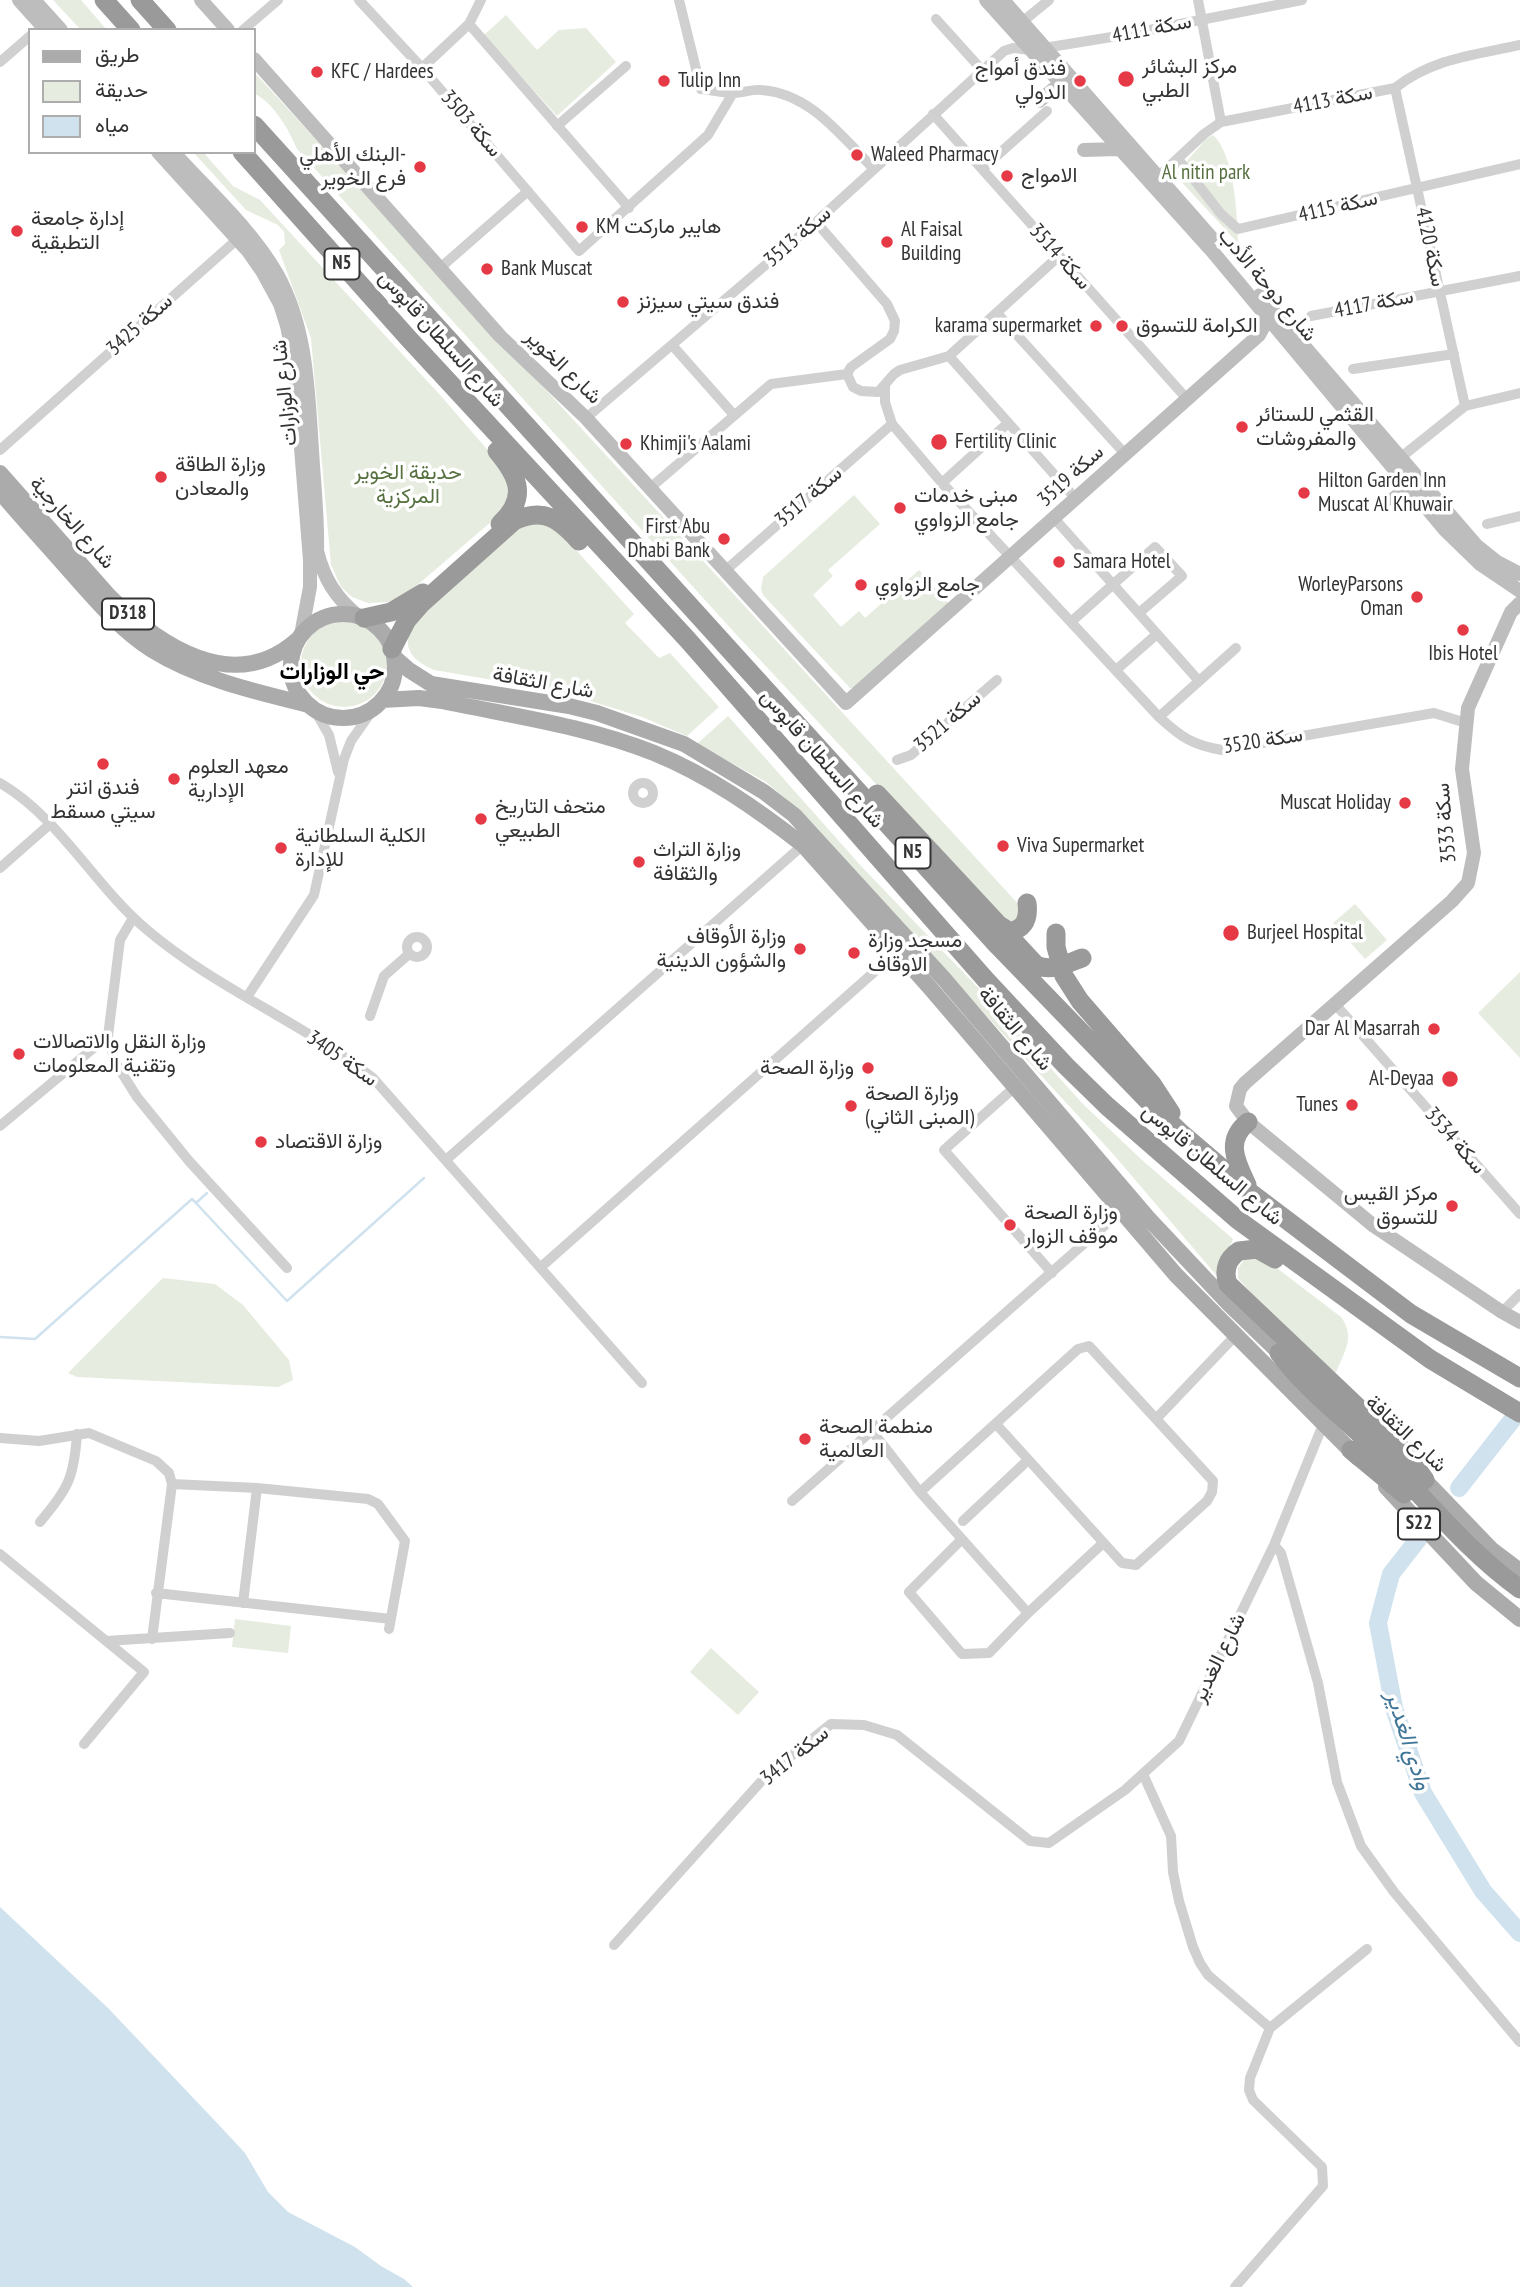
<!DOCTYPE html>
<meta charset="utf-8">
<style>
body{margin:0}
#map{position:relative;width:1520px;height:2287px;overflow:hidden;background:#fff;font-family:"PT Sans Narrow",Vazirmatn,sans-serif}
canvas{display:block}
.legend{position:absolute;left:28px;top:28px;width:228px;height:126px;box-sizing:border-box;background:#fff;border:2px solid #adadad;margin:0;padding:9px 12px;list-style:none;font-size:21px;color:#333}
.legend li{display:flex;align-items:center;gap:14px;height:35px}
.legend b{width:35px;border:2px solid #adadad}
</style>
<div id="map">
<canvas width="1520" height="2287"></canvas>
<ul class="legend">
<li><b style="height:9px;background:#ababab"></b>طريق</li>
<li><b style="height:19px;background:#e6ecdf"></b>حديقة</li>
<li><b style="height:19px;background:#cfe2ee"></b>مياه</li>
</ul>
</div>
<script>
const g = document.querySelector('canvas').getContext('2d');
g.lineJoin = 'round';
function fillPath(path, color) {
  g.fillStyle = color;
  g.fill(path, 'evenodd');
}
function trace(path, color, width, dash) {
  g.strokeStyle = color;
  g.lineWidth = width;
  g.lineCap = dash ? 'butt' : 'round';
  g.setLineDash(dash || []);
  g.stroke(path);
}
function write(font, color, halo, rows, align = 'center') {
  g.font = font + ' "PT Sans Narrow",Vazirmatn,sans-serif';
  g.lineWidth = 7;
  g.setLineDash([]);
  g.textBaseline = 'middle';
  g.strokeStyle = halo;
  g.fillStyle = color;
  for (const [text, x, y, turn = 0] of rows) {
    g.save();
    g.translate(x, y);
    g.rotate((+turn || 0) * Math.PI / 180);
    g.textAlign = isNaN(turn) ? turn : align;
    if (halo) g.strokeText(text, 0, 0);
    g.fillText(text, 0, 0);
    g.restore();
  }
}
const green = new Path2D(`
 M 53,0 L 81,0 L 107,30 L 81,30 Z
 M 506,15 L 537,50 L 559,30 L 586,28 L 616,62 L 557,116 L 484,35 Z
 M 254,72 L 1021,907 L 1019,922 L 1005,922 L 733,631 L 297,149 C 288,128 275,105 254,93 Z
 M 1213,135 C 1235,156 1237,215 1238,243 L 1175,175 L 1206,139 Z
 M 193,152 L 203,152 L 233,186 L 260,200 L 441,396 L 491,454 L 513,493 L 505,510 L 408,593 L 388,602 L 368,603 L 352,597 L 341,587 L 331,565 L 311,338 L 279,250 L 285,244 L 284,232 L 278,225 L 246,210 Z
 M 854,495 L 880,524 L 828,570 L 833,576 L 813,595 L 841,627 L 859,611 L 865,618 L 919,570 L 950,605 L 857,688 L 850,688 L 763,595 L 761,589 L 763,577 Z
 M 543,520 L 557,529 L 634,614 L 625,623 L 659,658 L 670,653 L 719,707 L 687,736 L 642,717 L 558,691 L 434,670 C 410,659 403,649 411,624 L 522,525 Z
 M301 664a43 43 0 1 1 86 0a43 43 0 1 1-86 0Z
 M 728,716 L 861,866 L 983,993 L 1082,1103 L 1142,1160 L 1233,1239 L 1217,1276 L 1114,1155 L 793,805 L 766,782 L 697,744 Z
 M 1355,904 L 1387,940 L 1365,959 L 1333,923 Z
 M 1520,972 L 1520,1058 L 1478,1013 Z
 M 1261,1256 L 1341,1317 C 1356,1338 1344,1351 1336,1373 L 1270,1315 L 1238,1278 L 1238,1268 L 1244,1260 Z
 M 163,1278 L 215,1284 L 243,1305 L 289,1360 L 293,1380 L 278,1387 L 77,1377 L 68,1373 Z
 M 235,1619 L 291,1626 L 288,1653 L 232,1647 Z
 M 711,1648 L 759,1692 L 738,1715 L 690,1672 Z`);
const water = new Path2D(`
 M 0,1907 L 108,2008 L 218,2124 L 245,2153 L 268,2192 L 288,2212 L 355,2247 L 381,2266 L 404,2279 L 413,2287 L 0,2287 Z`);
const stream = new Path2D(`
 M 196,1203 L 287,1301 L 424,1178
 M 0,1337 L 35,1339 L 192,1199 L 196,1203 L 207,1193`);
const river = new Path2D(`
 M 1459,1488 L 1516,1415
 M 1423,1533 L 1391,1574 L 1378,1623 L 1394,1708 L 1423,1793 L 1483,1891 L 1520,1933`);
const street = new Path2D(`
 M 359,0 L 422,68 L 579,251 L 708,135 L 733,93
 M 679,0 L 701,89 C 712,90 723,93 734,93 C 743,93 752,89 761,90 C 810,93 841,136 874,169
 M 1198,0 L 1221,122
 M 936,19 L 982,70
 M 1022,22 L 1049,0
 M 469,24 L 481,0
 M 243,30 L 278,0
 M 1044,48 L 1124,35 L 1302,0
 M 0,62 L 30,36
 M 422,68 L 469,24 L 629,208
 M 1395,88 L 1465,406
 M 933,114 L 1187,399
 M 557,126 L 626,66
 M 1178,159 L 1221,214 L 1238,229 L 1520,164
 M 982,169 L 1047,111
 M 1159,176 L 1204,134 L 1221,122 L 1395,88 C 1433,58 1475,55 1520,45
 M 816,222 L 887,304 L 895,321 L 894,331 L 890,339 L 851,367 L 847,374 L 853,387 L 861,391 L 878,392
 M 440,268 L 528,191
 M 997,313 L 1126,455
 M 1311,316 L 1520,276
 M 672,345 L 734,415
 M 949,356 L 1076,499
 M 1353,369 L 1454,354
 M 885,386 L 885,402 L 892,424 L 942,483 L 1159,717 C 1181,737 1192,745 1222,750 L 1434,713 L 1466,723
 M 880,390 L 894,374 L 900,370 L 949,356 L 1059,256
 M 586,418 L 816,222 L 1004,51 L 1013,48 L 1030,50
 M 0,450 L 241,236
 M 1400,458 L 1465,406 L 1520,393
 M 942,483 L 1008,423
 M 649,489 L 771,384 L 847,374
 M 1054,518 L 1199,681
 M 1487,524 L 1520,516
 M 726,570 L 892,424
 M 1072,621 L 1155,547 L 1182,576 L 1139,613
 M 1116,670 L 1157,634
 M 314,709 L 329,735 L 338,772
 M 1159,717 L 1236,648
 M 897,760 L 911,755 L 997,680
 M633 793a10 10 0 1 1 20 0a10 10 0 1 1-20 0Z
 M 0,783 C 59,817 94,885 146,929 C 215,988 302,1022 373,1078 L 642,1383
 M 0,868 L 50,824
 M407 947a10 10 0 1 1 20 0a10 10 0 1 1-20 0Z
 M 247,997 L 314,895 L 344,759 L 351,741 L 374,708
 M 1335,1004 L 1520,1214
 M 370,1016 L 384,976 L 409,954
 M 108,1036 L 115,1062 L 137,1097 L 189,1161 L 287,1268
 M 1016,1086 L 944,1150 L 1052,1273
 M 0,1126 L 108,1036 L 120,940 L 133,918
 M 447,1159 L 803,845
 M 541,1267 L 881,966
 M 1502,1312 L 1520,1294
 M 1156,1419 L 1235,1336
 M 872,1431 L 920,1492 L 1028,1613
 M 0,1438 L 39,1441 L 89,1433 L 156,1461 L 169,1473 L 172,1484 L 152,1639
 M 172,1484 L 257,1488 L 368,1499 L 378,1504 L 405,1541 L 389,1629
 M 920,1492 L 1078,1349 L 1089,1346 L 1213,1481 L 1212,1492 L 1207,1501 L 1136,1565 L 1122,1563 L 996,1424
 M 792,1501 L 1121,1211
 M 963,1521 L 1028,1460
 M 40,1522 C 68,1489 74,1478 77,1434
 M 961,1540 L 909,1592 L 962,1654 L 989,1653 L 1028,1613 L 1102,1544
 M 1274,1545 L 1281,1553 L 1318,1683 L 1337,1782 L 1361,1846 L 1394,1892 L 1520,2042
 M 0,1554 L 144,1672 L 84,1744
 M 156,1593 L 391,1619
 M 243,1603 L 257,1488
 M 106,1641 L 230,1633
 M 1143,1774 L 1171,1836 L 1173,1872 L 1179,1901 L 1193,1947 L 1200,1963 L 1208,1975 L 1270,2028
 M 614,1945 L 766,1776 L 831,1724 L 864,1725 L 897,1735 L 1030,1841 L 1049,1843 L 1125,1790 L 1179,1741 L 1274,1545 L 1324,1422
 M 1235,2287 L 1323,2186 L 1322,2167 L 1253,2100 L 1249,2090 L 1250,2078 L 1270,2028 L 1367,1949`);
const secondary = new Path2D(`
 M 19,0 L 46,30
 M 34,0 L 61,30
 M 201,0 L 228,30
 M 986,0 L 1212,251 L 1445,530 L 1480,564 L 1520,591
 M 1003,0 L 1211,237
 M 254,59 L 500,336 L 586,418 L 846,703 L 1259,335 L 1265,324 L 1265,315
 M 1039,101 L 1060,84
 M 1084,150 L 1117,149
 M 158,152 L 248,251 L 262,271 L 280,304 L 287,326 L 294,361 L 310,560 L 310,587 L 301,635
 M 173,152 C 207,189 252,230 277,274 C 307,328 308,390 312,450 C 314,484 318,518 317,551 C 324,579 336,598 358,616
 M 1260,295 L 1477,546 L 1497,562 L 1520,574
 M 1393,499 L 1409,487
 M 1520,603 L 1511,612 L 1468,708 L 1462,769 L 1474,853 L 1468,883 L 1452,901 L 1245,1083 L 1240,1089 L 1236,1106 L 1248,1122 L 1374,1226 L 1502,1312 L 1520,1322`);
const primary = new Path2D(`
 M 0,473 L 110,597 C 160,646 234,696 297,640
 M 0,492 C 22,518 45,543 67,568 C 94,598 119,629 152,650 C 199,679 256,692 309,705
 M291 666a52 52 0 1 1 104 0a52 52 0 1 1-104 0Z
 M 394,657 L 409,670 L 431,684 L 569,706 L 597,713 L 684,744 L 764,792 L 794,815 L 944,979 L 1148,1218 L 1229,1304 L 1288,1361
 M 382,700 L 419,698 L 442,701 C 513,716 586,726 654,753 C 708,775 757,809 803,845 L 931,989 L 1176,1275 L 1358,1458
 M 1416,1471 L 1492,1550 L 1520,1571
 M 1386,1487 L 1476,1583 L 1520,1619`);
const highway = new Path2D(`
 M 104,0 L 131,30
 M 140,0 L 167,30
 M 254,125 L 998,946 L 1146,1099 L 1181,1133 L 1251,1193 L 1411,1314 L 1520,1378
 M 242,152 L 409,339 L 687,639 L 985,979 L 1066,1066 L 1107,1106 L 1238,1220 L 1430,1359 L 1520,1413
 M 497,451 C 519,477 528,498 500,524
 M 364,618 L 391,612 L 423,593
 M 392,649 L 407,620 L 421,604 L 514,521 C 544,507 559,519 579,541
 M 877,794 L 1036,965 C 1052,972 1066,964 1082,958
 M 999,925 L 1010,932 C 1025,928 1029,919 1027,903
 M 1056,933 L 1056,947 L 1064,976 L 1080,1001 L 1152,1084 L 1171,1113
 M 1247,1185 C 1237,1163 1224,1141 1248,1122
 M 1275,1259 L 1257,1249 L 1239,1251 C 1227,1259 1223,1270 1228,1284 L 1407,1454 L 1425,1480
 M 1279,1353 C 1306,1390 1345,1418 1378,1451 C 1424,1497 1467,1551 1520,1589
 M 1351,1450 L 1404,1494`);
const markers = [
 [317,72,7,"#e63946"],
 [1126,79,9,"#e63946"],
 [664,81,7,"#e63946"],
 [1080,81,7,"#e63946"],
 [857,155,7,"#e63946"],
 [420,167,7,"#e63946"],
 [1007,176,7,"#e63946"],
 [582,227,7,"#e63946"],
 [17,231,7,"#e63946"],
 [887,242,7,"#e63946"],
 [487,269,7,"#e63946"],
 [623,302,7,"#e63946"],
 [1096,326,7,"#e63946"],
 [1122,326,7,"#e63946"],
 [1242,427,7,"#e63946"],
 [939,442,9,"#e63946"],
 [626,444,7,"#e63946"],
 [161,477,7,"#e63946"],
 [1304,493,7,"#e63946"],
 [900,508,7,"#e63946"],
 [724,539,7,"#e63946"],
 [1059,562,7,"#e63946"],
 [861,585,7,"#e63946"],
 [1417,597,7,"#e63946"],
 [1463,630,7,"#e63946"],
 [103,764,7,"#e63946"],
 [174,779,7,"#e63946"],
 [1405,803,7,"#e63946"],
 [481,819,7,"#e63946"],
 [1003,846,7,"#e63946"],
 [281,848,7,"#e63946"],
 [639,862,7,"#e63946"],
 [1231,933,9,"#e63946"],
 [800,949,7,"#e63946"],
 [854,953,7,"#e63946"],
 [1434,1029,7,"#e63946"],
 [19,1054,7,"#e63946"],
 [868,1068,7,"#e63946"],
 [1450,1079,9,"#e63946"],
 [1352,1105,7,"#e63946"],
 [851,1106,7,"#e63946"],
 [261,1142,7,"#e63946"],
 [1452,1206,7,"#e63946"],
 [1010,1225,7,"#e63946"],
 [805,1439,7,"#e63946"]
];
const shields = [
 [342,264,35],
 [128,614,52],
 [913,853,35],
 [1419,1524,42]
];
const shieldNames = [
 ["N5",342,264],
 ["D318",128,614],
 ["N5",913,853],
 ["S22",1419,1524]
];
const streetNames = [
 ["سكة 4111",1152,29,-11],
 ["سكة 4113",1333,100,-11],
 ["سكة 3503",471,124,49],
 ["سكة 4115",1338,207,-13],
 ["سكة 3513",798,237,-41],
 ["سكة 4120",1430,247,78],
 ["سكة 3514",1060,257,48],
 ["شارع دوحة الأدب",1267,285,50],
 ["سكة 4117",1374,304,-11],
 ["سكة 3425",140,325,-42],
 ["شارع السلطان قابوس",441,339,48],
 ["شارع الخوير",563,367,44],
 ["شارع الوزارات",285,393,-96],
 ["سكة 3519",1071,476,-42],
 ["سكة 3517",809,497,-41],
 ["شارع الخارجية",72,523,48],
 ["شارع الثقافة",543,683,10],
 ["سكة 3521",948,722,-41],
 ["سكة 3520",1263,741,-9],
 ["شارع السلطان قابوس",822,759,49],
 ["سكة 3533",1446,823,-95],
 ["شارع الثقافة",1015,1029,50],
 ["سكة 3405",342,1059,35],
 ["سكة 3534",1455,1141,49],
 ["شارع السلطان قابوس",1212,1165,40],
 ["شارع الثقافة",1406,1434,43],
 ["شارع الغدير",1219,1658,-64],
 ["سكة 3417",795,1756,-39]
];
const poiNames = [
 ["مركز البشائر",1142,67],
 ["الطبي",1142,91],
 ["فندق أمواج",1066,69,"right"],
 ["الدولي",1066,93,"right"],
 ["KFC / Hardees",331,72],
 ["Tulip Inn",678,81],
 ["البنك الأهلي-",406,155,"right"],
 ["فرع الخوير",406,179,"right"],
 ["Waleed Pharmacy",871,155],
 ["الامواج",1021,176],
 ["إدارة جامعة",31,219],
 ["التطبقية",31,243],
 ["KM هايبر ماركت",596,227],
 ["Al Faisal",901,230],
 ["Building",901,254],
 ["Bank Muscat",501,269],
 ["فندق سيتي سيزنز",637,302],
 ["karama supermarket",1082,326,"right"],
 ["الكرامة للتسوق",1136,326],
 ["القثمي للستائر",1256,415],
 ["والمفروشات",1256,439],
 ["Fertility Clinic",955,442],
 ["Khimji's Aalami",640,444],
 ["وزارة الطاقة",175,465],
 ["والمعادن",175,489],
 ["Hilton Garden Inn",1318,481],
 ["Muscat Al Khuwair",1318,505],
 ["مبنى خدمات",914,496],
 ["جامع الزواوي",914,520],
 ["First Abu",710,527,"right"],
 ["Dhabi Bank",710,551,"right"],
 ["Samara Hotel",1073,562],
 ["جامع الزواوي",875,585],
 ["WorleyParsons",1403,585,"right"],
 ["Oman",1403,609,"right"],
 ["Ibis Hotel",1463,654,"center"],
 ["معهد العلوم",188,767],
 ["الإدارية",188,791],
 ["فندق انتر",103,788,"center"],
 ["سيتي مسقط",103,812,"center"],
 ["Muscat Holiday",1391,803,"right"],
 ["متحف التاريخ",495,807],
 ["الطبيعي",495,831],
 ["الكلية السلطانية",295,836],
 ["للإدارة",295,860],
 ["Viva Supermarket",1017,846],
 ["وزارة التراث",653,850],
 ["والثقافة",653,874],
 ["Burjeel Hospital",1247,933],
 ["وزارة الأوقاف",786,937,"right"],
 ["والشؤون الدينية",786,961,"right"],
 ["مسجد وزارة",868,941],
 ["الاوقاف",868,965],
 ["Dar Al Masarrah",1420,1029,"right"],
 ["وزارة النقل والاتصالات",33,1042],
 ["وتقنية المعلومات",33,1066],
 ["وزارة الصحة",854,1068,"right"],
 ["Al-Deyaa",1434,1079,"right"],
 ["وزارة الصحة",865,1094],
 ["(المبنى الثاني)",865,1118],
 ["Tunes",1338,1105,"right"],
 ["وزارة الاقتصاد",275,1142],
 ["مركز القيس",1438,1194,"right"],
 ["للتسوق",1438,1218,"right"],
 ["وزارة الصحة",1024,1213],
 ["موقف الزوار",1024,1237],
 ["منطمة الصحة",819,1427],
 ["العالمية",819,1451]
];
const parkNames = [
 ["Al nitin park",1206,173],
 ["حديقة الخوير",408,473],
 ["المركزية",408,497]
];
const neighbourhoodNames = [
 ["حي الوزارات",332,672]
];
const waterNames = [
 ["وادي الغدير",1408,1741,72]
];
fillPath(green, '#e6ecdf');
fillPath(water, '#cfe2ee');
trace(stream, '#cfe2ee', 2.5);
trace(river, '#cfe2ee', 18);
trace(street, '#d0d0d0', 10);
trace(secondary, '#bdbdbd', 14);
trace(primary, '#ababab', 16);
trace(highway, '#9a9a9a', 19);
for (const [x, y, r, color] of markers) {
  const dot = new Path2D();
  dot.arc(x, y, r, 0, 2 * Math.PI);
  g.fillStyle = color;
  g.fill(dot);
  trace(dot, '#fff', 2.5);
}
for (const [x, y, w] of shields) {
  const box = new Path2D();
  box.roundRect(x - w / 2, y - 15.5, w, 31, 5);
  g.fillStyle = '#fff';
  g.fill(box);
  trace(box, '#333', 2);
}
write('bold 19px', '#333', null, shieldNames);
write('21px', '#333', '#fff', streetNames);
write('21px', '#333', '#fff', poiNames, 'left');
write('21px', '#56703f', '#fff', parkNames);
write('bold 23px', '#000', '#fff', neighbourhoodNames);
write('italic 23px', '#3f7597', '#fff', waterNames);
</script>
